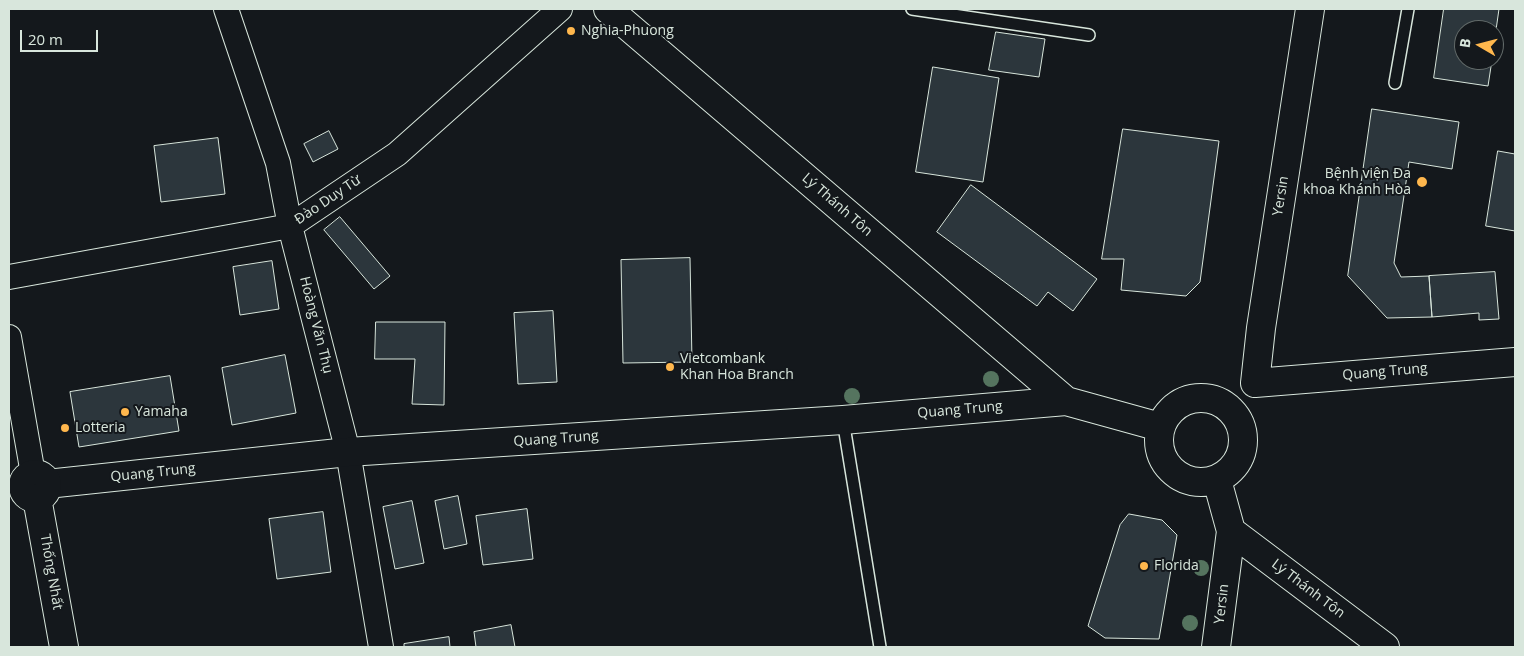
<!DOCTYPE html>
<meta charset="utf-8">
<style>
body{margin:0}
#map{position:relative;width:1524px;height:656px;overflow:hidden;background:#14181c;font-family:"Open Sans",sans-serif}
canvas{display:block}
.frame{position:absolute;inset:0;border:10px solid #d8e6dc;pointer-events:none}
.north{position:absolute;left:1454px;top:20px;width:50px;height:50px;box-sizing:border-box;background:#14181c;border:1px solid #626a69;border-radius:50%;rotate:278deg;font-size:14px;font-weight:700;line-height:20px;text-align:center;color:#d8e6dc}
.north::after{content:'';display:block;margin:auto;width:18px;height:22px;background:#ffb74d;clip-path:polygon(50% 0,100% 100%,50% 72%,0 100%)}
.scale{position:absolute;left:20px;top:30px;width:78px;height:22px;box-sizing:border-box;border:2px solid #d8e6dc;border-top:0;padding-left:6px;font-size:15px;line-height:18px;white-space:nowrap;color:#d8e6dc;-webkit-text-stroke:4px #14181c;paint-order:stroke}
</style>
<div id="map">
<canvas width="1524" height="656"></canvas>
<div class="frame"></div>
<div class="north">B</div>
<div class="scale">20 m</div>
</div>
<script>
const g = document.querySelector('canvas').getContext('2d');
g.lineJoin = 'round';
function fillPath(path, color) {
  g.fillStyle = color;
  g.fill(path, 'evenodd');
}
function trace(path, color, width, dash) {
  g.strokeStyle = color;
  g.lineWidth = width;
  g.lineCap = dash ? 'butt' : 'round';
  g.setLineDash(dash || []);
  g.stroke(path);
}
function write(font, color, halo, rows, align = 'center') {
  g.font = font + ' "Open Sans",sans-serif';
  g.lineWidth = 4;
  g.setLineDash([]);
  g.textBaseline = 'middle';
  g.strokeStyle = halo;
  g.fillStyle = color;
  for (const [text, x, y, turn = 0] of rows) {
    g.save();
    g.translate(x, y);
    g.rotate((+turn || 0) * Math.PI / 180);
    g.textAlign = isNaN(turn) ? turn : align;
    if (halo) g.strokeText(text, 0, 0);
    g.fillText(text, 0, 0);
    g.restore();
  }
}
const building = new Path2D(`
 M 1444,9 L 1499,9 L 1494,44 L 1494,30 L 1464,30 L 1464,60 L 1492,60 L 1488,86 L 1434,78 Z
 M 996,32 L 1045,39 L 1039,77 L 989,70 Z
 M 933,67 L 999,78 L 983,182 L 916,172 Z
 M 1372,109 L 1459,122 L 1452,169 L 1409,162 L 1394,263 L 1401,277 L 1429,276 L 1432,317 L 1387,318 L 1348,276 Z
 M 1123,129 L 1219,141 L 1200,282 L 1186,296 L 1121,290 L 1124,259 L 1102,259 Z
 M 329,131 L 338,149 L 313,162 L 304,144 Z
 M 218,138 L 225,194 L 161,202 L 154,146 Z
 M 1498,151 L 1515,154 L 1515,231 L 1486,226 Z
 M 971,185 L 1097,279 L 1073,311 L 1048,292 L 1037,306 L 937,232 Z
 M 340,217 L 390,276 L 374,289 L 324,230 Z
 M 690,258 L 692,362 L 623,363 L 621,260 Z
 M 272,261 L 279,309 L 240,315 L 233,267 Z
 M 1495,272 L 1499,319 L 1479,320 L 1479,313 L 1432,317 L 1429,276 Z
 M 553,311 L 557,382 L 518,384 L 514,313 Z
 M 376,322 L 445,322 L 444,405 L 412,404 L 415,359 L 375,359 Z
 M 285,355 L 296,413 L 232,425 L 222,368 Z
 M 170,376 L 179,431 L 79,447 L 70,392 Z
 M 458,496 L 467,544 L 444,549 L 435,501 Z
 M 412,501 L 424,563 L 395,569 L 383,507 Z
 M 527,509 L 533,559 L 483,565 L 476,516 Z
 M 323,512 L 331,572 L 277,579 L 269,519 Z
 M 1129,514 L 1162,520 L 1177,535 L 1159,639 L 1105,638 L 1088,626 L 1120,525 Z
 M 511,625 L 515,647 L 476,647 L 474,632 Z
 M 449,637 L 450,647 L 404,647 L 404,644 Z`);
const service = new Path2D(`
 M 912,9 L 1089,35
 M 1395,83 L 1408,9
 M 843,420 L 880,647`);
const minor = new Path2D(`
 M 226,9 L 278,163 L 290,226 L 348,452 L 381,647
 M 9,277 L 290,226 L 397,154 L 560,9
 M 9,337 L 33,474`);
const tertiary = new Path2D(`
 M 608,9 L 1066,401
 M 1255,383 L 1261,328 L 1310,9
 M 1255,383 L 1515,362
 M1159 440a42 42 0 1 1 84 0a42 42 0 1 1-84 0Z
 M 47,484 L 348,452 L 843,420 L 1066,401 L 1160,427
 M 1231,531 L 1385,647
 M 1216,647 L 1231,531 L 1217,480`);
const primary = new Path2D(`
 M23 486a12 12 0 1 1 24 0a12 12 0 1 1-24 0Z
 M 37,498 L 64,647`);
const trees = [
 [991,379],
 [852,396],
 [1201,568],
 [1190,623]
];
const markers = [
 [571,31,5,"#ffb74d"],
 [1422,182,6,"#ffb74d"],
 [670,367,5,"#ffb74d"],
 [125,412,5,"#ffb74d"],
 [65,428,5,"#ffb74d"],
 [1144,566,5,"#ffb74d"]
];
const poiNames = [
 ["Nghia-Phuong",581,31],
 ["Bệnh viện Đa",1411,174,"right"],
 ["khoa Khánh Hòa",1411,190,"right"],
 ["Vietcombank",680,359],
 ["Khan Hoa Branch",680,375],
 ["Yamaha",135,412],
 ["Lotteria",75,428],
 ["Florida",1154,566]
];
const streetNames = [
 ["Yersin",1281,196,-81],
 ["Đào Duy Từ",328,200,-34],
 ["Lý Thánh Tôn",837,205,41],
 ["Hoàng Văn Thụ",316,325,76],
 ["Quang Trung",1385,372,-5],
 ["Quang Trung",960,410,-5],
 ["Quang Trung",556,439,-4],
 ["Quang Trung",153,473,-6],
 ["Thống Nhất",51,572,80],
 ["Lý Thánh Tôn",1308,589,37],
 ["Yersin",1222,604,-83]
];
fillPath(building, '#2c363c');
trace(building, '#d8e6dc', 1);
trace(service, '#d8e6dc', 14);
trace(minor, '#d8e6dc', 26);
trace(tertiary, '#d8e6dc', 30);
trace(primary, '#d8e6dc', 30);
trace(service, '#14181c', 11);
trace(minor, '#14181c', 24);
trace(tertiary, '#14181c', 28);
trace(primary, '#14181c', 28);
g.fillStyle = '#55745f';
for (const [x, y] of trees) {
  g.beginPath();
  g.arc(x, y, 8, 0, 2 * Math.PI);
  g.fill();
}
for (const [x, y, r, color] of markers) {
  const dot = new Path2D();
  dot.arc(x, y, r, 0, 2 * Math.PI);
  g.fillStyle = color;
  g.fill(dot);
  trace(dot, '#14181c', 2);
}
write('14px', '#d8e6dc', '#14181c', poiNames, 'left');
write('14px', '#d8e6dc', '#14181c', streetNames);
</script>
